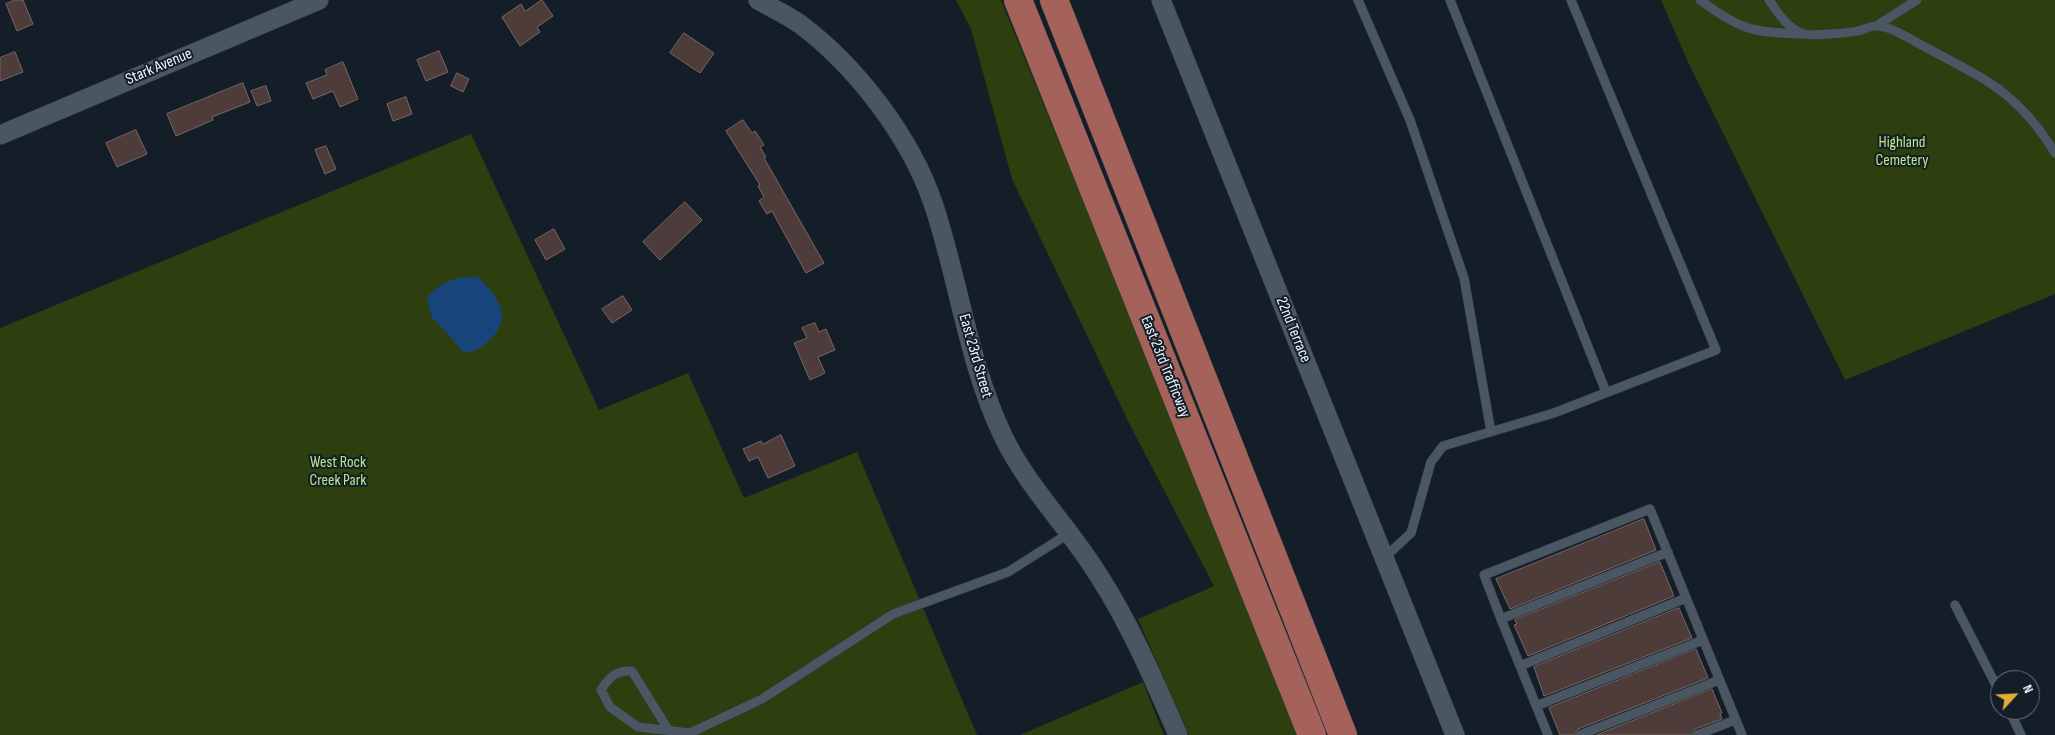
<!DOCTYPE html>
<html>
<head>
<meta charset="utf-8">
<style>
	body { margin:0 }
	#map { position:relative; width:2055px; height:735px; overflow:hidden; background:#131e28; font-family:"Sofia Sans Condensed",sans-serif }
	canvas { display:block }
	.north { position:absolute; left:1990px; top:670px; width:50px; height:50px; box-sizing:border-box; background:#131e28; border:1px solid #6b747d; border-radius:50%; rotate:65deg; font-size:14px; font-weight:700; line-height:20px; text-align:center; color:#eef5fd }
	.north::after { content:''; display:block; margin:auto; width:18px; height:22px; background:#e6ad36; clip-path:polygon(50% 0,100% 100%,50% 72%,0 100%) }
</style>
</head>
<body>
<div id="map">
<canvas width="2055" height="735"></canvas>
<div class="north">N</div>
</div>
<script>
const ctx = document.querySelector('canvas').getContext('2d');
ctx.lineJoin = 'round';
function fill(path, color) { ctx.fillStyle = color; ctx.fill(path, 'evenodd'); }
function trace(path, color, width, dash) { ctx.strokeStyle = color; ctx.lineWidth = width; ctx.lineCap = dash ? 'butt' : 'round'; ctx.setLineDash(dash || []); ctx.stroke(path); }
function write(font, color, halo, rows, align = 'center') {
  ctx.font = font + ' "Sofia Sans Condensed",sans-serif'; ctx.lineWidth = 4; ctx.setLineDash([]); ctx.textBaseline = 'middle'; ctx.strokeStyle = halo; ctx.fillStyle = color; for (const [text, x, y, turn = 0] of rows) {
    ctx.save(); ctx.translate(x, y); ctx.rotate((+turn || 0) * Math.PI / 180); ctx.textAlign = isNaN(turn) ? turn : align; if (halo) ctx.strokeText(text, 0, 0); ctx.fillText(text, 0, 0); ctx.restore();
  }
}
const green = new Path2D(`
	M956 0H1001L1208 507 1297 735H1189L1138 619 1214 586 1130 425 1012 179 971 29Z
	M1661 0H2055V294L1845 380 1688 62Z
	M471 134 599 410 688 373 744 498 857 452 977 735H0V328Z
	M1143 682 1164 735H1020Z`);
const water = new Path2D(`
	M477 276C501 299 515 321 484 345 479 349 470 354 463 351 459 349 442 325 432 318L427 298C443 280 453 278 477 276Z`);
const building = new Path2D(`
	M15 0H23L33 24 17 31 6 4Z
	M542 0 553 16 537 27 540 32 520 46 502 17 521 4 525 11Z
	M684 33 714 53 700 73 670 53Z
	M439 51 448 72 426 81 417 60Z
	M15 52 23 72 0 81V58Z
	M343 62 358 99 340 107 333 91 313 99 306 83 327 75 325 70Z
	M457 73 469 79 463 92 451 86Z
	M243 83 250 102 212 117 213 120 176 136 167 114Z
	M266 86 271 101 257 106 251 91Z
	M406 97 412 114 393 121 387 104Z
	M743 120 752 133 755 131 764 145 760 147 766 157 764 158 824 263 806 273 772 211 767 214 759 201 764 197 758 186 760 185 726 131Z
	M136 130 147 154 117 167 106 143Z
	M326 146 336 169 325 174 315 150Z
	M685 202 702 220 660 260 643 242Z
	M554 229 565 249 546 260 535 240Z
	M623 296 632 310 612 323 602 309Z
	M815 323 819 332 826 329 835 350 818 357 825 373 810 380 794 343 807 338 802 328Z
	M781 435 795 466 768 478 758 457 749 461 743 449 761 441 763 444Z
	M1644 519 1656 550 1510 609 1496 579Z
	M1660 562 1674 596 1528 656 1514 625 1517 624 1515 620Z
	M1679 608 1692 638 1544 696 1534 667Z
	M1696 649 1708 678 1578 729 1574 735H1560L1549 708Z
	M1712 689 1722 713 1720 714 1722 719 1695 729 1691 735H1597Z`);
const service = new Path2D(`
	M1358 0 1410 120 1464 278 1491 432
	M1450 0 1606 392
	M1700 0C1740 30 1754 33 1804 34
	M1769 0C1777 12 1789 30 1804 34 1811 36 1849 33 1857 31 1863 30 1870 26 1876 26 1892 26 1911 40 1925 47 1985 79 2018 92 2055 153
	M1876 26 1917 0
	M1384 558 1411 533 1431 462 1443 446 1554 413 1716 350 1571 0
	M1955 605 2000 693
	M1501 619 1484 575 1650 509 1742 735
	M1520 666 1686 598
	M1536 706 1703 640
	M2009 710 2021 735
	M669 731 632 671C617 670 609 677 601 690L610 707 638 727 690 733 762 699 893 614 1008 572 1068 534
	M1548 735 1501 619 1668 552
	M1580 735 1719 680
	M1697 735 1735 720`);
const minor = new Path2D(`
	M758 0C772 8 787 15 800 24 856 66 910 136 933 203 959 280 968 363 1003 436 1028 488 1069 527 1099 576 1131 626 1154 680 1178 735
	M1161 0 1455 735
	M0 135 319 0`);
const primary = new Path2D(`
	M1018 0 1312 735
	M1054 0 1343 735`);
const streetNames = [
	["Stark Avenue",159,67,-23],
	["22nd Terrace",1293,330,68],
	["East 23rd Street",975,356,74],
	["East 23rd Trafficway",1165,367,68]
];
const parkNames = [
	["Highland",1902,143],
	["Cemetery",1902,161],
	["West Rock",338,463],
	["Creek Park",338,481]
];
fill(green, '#2d3f0f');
fill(water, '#17447a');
fill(building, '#4d3c39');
trace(building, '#7a6763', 1);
trace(service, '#31373f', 10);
trace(minor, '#31373f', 20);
trace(primary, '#31373f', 29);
trace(service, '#4a5662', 9);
trace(minor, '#4a5662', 19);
trace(primary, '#a5625a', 28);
write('16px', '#eef5fd', '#131e28', streetNames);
write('16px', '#bfe986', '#131e28', parkNames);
</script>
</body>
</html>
